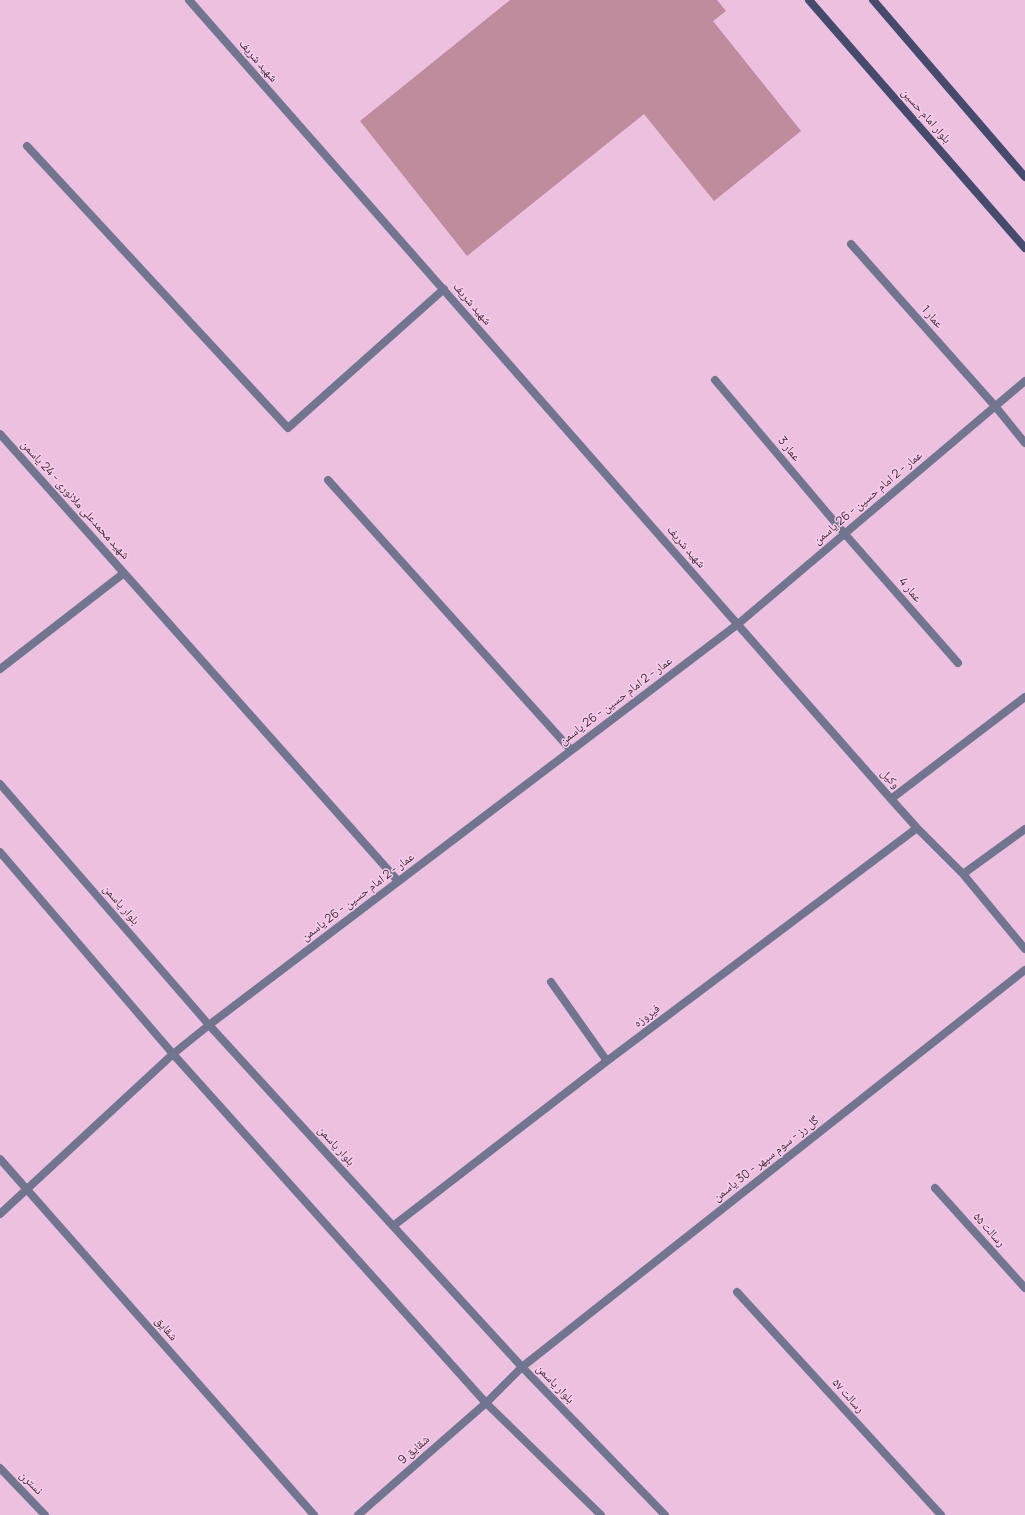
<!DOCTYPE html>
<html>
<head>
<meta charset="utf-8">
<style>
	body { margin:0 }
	canvas { display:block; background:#edc0df }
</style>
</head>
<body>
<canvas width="1025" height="1515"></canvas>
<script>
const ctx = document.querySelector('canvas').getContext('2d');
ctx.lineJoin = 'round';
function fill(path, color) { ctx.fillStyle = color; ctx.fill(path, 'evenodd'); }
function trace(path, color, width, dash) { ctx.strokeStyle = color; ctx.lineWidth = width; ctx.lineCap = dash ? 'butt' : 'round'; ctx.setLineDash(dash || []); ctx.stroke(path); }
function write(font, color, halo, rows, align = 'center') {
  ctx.font = font + ' Manrope,"Noto Naskh Arabic",sans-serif'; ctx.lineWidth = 3; ctx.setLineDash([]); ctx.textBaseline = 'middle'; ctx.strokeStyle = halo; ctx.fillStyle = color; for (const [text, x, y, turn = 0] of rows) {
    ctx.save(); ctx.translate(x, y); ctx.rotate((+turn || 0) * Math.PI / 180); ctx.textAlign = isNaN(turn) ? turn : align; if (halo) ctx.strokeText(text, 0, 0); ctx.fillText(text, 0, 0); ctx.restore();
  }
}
const building = new Path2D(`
	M510 0H717L726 11 713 21 801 131 714 201 644 114 467 256 360 121Z`);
const minor = new Path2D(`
	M189 0 891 799 917 828 963 874 1025 949
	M27 146 288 428 444 289
	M851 244 995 406 1025 443
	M715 380 844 533 958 663
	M0 434 124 573 0 669
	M328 480 571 750
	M124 573 398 881
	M891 799 1025 697
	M963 874 1025 829
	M551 982 607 1061
	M209 1025 738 624 1025 381
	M0 1159 314 1515
	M935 1188 1025 1288
	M0 1214 173 1054
	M393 1226 607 1061 917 828
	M737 1292 941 1515
	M522 1367 1025 970
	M0 1468 45 1515
	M358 1515 486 1403`);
const tertiary = new Path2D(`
	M0 784 209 1025 522 1367 665 1515
	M0 852 173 1054 486 1403 601 1515
	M173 1054 209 1025
	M486 1403 522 1367`);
const secondary = new Path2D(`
	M809 0 1025 248
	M873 0 1025 177`);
const streetNames = [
	["شهید شریف",258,61,49],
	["بلوار امام حسین",926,116,49],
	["شهید شریف",472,304,49],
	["عمار 1",932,317,48],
	["عمار 3",789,449,50],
	["عمار - 2 امام حسین - 26 یاسمن",868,498,-40],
	["شهید محمدعلی ملانوری - 24 یاسمن",75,500,48],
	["شهید شریف",686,547,49],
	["عمار 4",910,590,49],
	["عمار - 2 امام حسین - 26 یاسمن",616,701,-37],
	["وکیل",890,779,49],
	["عمار - 2 امام حسین - 26 یاسمن",358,897,-37],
	["بلوار یاسمن",121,905,49],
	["فیروزه",647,1016,-37],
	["بلوار یاسمن",336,1146,48],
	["گل رز - سوم سپهر - 30 یاسمن",766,1159,-38],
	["رسالت ۵۵",989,1230,48],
	["شقایق",166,1329,49],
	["بلوار یاسمن",555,1384,46],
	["رسالت ۵۷",848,1396,48],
	["شقایق 9",414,1450,-41],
	["نسترن",31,1483,46]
];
fill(building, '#be8c9c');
trace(minor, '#71758f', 8);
trace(tertiary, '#71758f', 8);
trace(secondary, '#464b6e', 8);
write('12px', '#3d2c38', '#facdec', streetNames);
</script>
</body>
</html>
